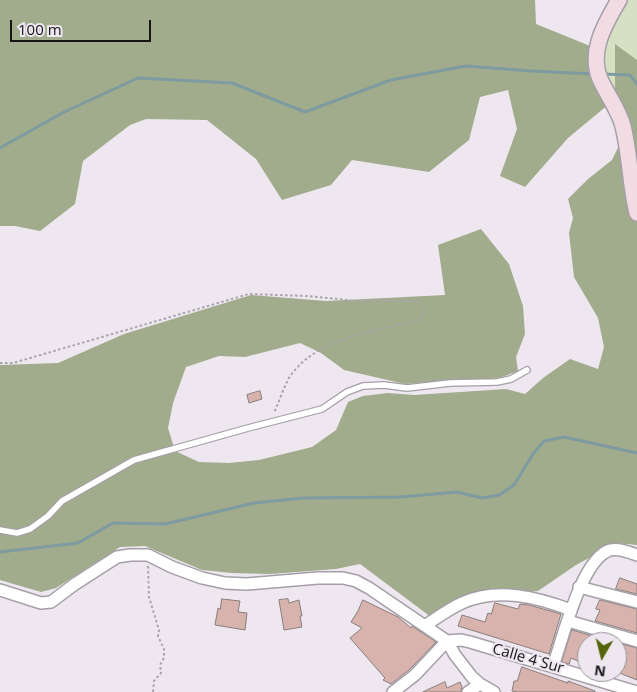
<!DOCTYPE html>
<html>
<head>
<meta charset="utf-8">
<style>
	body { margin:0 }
	#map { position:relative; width:637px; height:692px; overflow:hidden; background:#eee7f0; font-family:"Open Sans",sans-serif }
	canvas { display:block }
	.north { position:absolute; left:577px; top:632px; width:50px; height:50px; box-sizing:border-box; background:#eee7f0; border:1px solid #989399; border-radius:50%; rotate:188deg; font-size:14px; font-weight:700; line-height:20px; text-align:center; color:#161417 }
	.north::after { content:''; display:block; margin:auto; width:18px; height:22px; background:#566409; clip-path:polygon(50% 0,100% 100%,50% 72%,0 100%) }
	.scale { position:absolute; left:10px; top:20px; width:141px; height:22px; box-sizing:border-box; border:2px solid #161417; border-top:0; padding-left:6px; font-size:15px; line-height:18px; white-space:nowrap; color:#161417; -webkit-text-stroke:4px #eee7f0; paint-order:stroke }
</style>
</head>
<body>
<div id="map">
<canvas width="637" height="692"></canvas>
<div class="north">N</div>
<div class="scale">100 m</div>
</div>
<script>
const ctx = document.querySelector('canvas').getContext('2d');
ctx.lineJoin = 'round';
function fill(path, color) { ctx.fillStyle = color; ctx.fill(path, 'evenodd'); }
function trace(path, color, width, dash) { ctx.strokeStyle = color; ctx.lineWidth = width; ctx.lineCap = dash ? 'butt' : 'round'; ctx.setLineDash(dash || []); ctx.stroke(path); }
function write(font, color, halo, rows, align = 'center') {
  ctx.font = font + ' "Open Sans",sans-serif'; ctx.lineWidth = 4.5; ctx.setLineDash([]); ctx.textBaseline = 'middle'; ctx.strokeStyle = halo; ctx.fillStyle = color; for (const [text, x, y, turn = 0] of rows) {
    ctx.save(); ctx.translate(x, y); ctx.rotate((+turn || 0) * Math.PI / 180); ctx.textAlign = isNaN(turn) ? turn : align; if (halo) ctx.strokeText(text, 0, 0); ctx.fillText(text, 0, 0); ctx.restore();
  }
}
const green = new Path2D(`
	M626 0H637V60L615 45V99L607 87 600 50Z`);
const forest = new Path2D(`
	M0 0H535L536 24 600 50 599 63 615 97V44L637 60V545L617 543 576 565 538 591 470 597 431 617 360 564 336 569 270 574 232 573 202 570 145 546 120 547 56 588 41 592 0 580V365L58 363 124 334 251 295 326 301 445 295 438 245 481 229 509 264 523 306 525 334 516 357 518 371 502 377 485 380H458L405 384 344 370 321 353 300 343 245 357 219 356 186 367 173 403 168 428 175 451 199 462 229 463 259 460 312 447 336 430 348 402 363 396 388 393 414 395 506 389 525 394 543 378 570 359 598 369 604 347 598 318 574 277 569 233 573 218 568 199 588 179 612 160 629 125 615 99 568 138 525 187 500 176 517 129 508 90 480 97 469 140 429 172 352 160 331 185 282 200 256 159 207 120 146 119 130 125 83 161 75 204 40 231 15 226H0Z`);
const stream = new Path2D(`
	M603 74 630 75 637 84
	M0 148 64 112 138 78 232 83 305 112 391 80 466 66 531 71 595 74
	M0 552 78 543 113 523 165 524 254 503 303 498 400 497 457 492 482 498 499 495 514 485 533 454 544 441 564 437 637 453`);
const building = new Path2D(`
	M260 391 262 399 249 403 247 395Z
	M620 578 637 584V594L616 589Z
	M222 599 240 601 238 612 247 613 245 630 215 625 218 608 220 609Z
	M288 599 289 603 299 600 302 616H300L302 627 284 630 279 600Z
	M363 600 398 617 411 628 412 626 436 642 410 669 391 684 383 680 385 678 350 638 362 628 351 622 358 611Z
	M600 600 637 609V633L595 621 600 610 596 609Z
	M495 603 518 609 520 604 529 605 561 614 549 654 458 626 462 615 485 622 488 613 491 614Z
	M572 630 614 642H587V665L571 658 569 664 562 662Z
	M617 643 637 648V680L617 672Z
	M522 667 568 683V681L595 691V692H517L512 691 514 681H517Z
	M445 682 447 688 460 682 462 687 461 692H423Z`);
const path = new Path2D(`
	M0 363H13L249 294 307 296 356 301 404 300 417 301 423 306 424 311 419 320C377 331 315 337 289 378 283 389 279 402 274 413
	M148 566 149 597 159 630 158 636 164 649V658L160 665 161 673 154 681 153 692`);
const service = new Path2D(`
	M0 530 17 533 30 529 48 516 62 501 134 460 248 428 322 409 347 392 363 386 384 385 407 388 450 383 497 382 511 379 527 370`);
const minor = new Path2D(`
	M579 587 637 602
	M0 590 41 603 51 602 75 584 117 557 130 555H148L172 567 202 578 225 583 247 584 318 578H343L356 581 369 588 447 641 455 655 472 677 480 684 494 692
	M568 621 637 641
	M426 625C438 617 449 609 462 603 497 587 537 597 571 610
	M447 641 461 640 470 642 637 692
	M553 666C563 639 581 559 610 550 619 548 629 552 637 555
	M393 692 415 675 447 641
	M468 692 480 684`);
const secondary = new Path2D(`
	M619 0C604 25 586 56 603 85 610 99 619 111 623 126 630 155 630 184 637 213`);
const streetNames = [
	["Calle 4 Sur",528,659,16]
];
fill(green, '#d6e1c4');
fill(forest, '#a1ac8d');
trace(stream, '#7e9ba0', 3);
fill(building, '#d8b3ad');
trace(building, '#887e7c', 1);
trace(service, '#a59fa7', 8);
trace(minor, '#a59fa7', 14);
trace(secondary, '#a59fa7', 18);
trace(path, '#a9a3ab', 2, [2.5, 2.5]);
trace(service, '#fff', 5.5);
trace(minor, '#fff', 11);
trace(secondary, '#f1dce3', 15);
write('15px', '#161417', '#eee7f0', streetNames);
</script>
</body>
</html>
